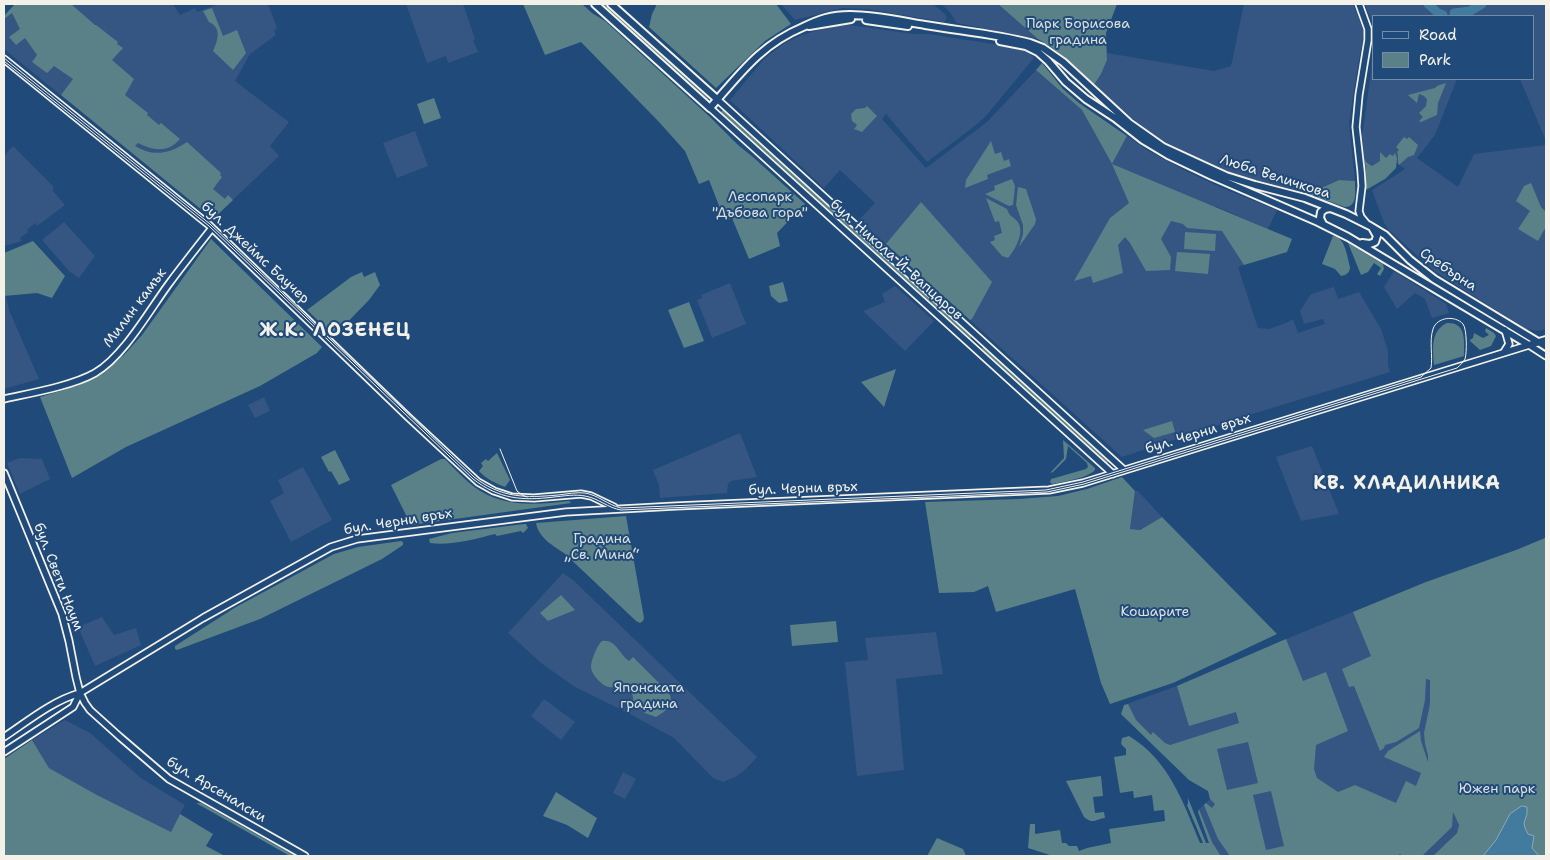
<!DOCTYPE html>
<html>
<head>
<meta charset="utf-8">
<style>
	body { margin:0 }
	#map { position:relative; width:1550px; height:860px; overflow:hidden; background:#1f4a7a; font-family:"Shantell Sans",sans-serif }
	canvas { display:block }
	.frame { position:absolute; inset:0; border:5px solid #f4f1e8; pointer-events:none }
	.legend { position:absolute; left:1372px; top:15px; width:162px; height:65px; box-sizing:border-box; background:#1f4a7a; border:1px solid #748da6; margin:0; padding:6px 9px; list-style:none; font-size:15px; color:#f4f1e8 }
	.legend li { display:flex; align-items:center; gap:10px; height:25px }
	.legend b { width:25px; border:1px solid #748da6 }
</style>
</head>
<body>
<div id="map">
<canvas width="1550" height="860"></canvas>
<div class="frame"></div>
<ul class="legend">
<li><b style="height:6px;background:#1f4a7a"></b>Road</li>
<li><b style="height:14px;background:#598187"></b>Park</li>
</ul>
</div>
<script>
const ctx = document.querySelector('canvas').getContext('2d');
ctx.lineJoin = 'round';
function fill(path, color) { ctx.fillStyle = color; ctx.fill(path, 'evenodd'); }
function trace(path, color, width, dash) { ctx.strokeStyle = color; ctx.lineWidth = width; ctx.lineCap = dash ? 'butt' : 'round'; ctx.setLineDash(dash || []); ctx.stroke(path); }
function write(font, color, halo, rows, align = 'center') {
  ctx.font = font + ' "Shantell Sans",sans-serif'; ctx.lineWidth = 4; ctx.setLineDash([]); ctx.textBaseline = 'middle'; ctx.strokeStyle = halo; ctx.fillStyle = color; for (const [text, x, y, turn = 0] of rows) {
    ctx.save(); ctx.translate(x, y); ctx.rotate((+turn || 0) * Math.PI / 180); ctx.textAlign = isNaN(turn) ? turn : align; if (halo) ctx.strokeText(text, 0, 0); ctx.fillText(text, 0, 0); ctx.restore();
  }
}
const built = new Path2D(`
	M15 4H173L180 15 195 8 197 12 219 4H268L277 28 274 31 276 35 250 54 235 81 289 122 270 146 279 156 213 219 4 49V16Z
	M406 4H463L475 39 473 40 478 52 448 63 446 56 427 63Z
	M781 4H933L945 14 947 18 944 22 867 9 842 8 795 20Z
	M941 4H998L1038 39 957 23 949 11Z
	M1244 4H1353L1364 32 1357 71 1349 123 1355 181 1339 180 1319 189 1300 191 1223 172 1160 142 1094 85 1101 74 1107 60V53L1214 71 1231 66Z
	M1365 4H1546V141L1520 79H1534V16H1374V79H1457L1435 135 1417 158 1458 187 1474 154 1546 145V329L1538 331 1526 329 1434 271 1389 230 1384 223 1372 190 1405 169 1392 160 1381 161 1372 166 1366 162 1364 157 1362 137 1371 72 1374 27Z
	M850 25 914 34H929L1025 49 1034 58 985 117 972 128 927 162 886 114 882 119 926 168 987 122 1036 70 1082 110 1112 164 1127 136 1147 150 1186 171 1222 188 1277 210 1268 229 1215 206 1228 225 1244 265 1238 267 1258 328 1269 329 1286 323 1293 319 1298 333 1325 324 1323 319 1304 324 1300 311 1311 294 1334 287 1338 299 1359 292 1381 329 1388 351V365L1390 372 1249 415 1122 457 859 220 875 203 840 170 824 188 730 100 765 58 785 43 802 35 829 27Z
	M415 131 428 166 397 178 383 143Z
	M13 146 53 186V191L65 205 37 226 35 223 27 230 28 232 20 238 22 241 4 246V156Z
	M64 222 95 256 79 278 69 271 42 240Z
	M1394 271 1446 304 1449 313 1432 318 1425 299 1415 293 1397 309 1384 287Z
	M730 283 746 324 712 338 697 300 702 298 701 295Z
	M895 286 934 321 905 351 863 311 885 302 882 294Z
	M6 295 9 310 39 379 4 389V296Z
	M264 397 270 411 255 418 248 405Z
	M740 433 757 477 731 481 728 484 727 493 660 498 659 485 653 470Z
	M1312 446 1339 514 1301 521 1276 457Z
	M20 458 42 459 50 479 20 494 7 463Z
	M303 467 332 520 291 542 270 501 284 493 278 480Z
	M1135 491H1138L1162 517 1139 530 1130 529Z
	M563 573 573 580 757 757 745 770 735 777 723 782 713 778 674 738 626 712 575 687 541 663 508 633Z
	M1426 582 1453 811 1459 825 1457 833 1433 856H1221L1212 842 1199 809 1210 799 1208 791 1189 780 1121 714 1124 705 1177 686 1286 639Z
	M102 617 114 635 136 628 141 645 95 666 78 627Z
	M936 632 943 674 896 679 904 770 857 776 845 662 868 660 865 638Z
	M544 699 575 722 561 740 531 716Z
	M65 720 90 733 141 778 185 805 171 832 97 795 49 768 32 740Z
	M623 772 636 779 625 799 613 793Z`);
const green = new Path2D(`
	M15 4H71L95 25H96L118 42 117 44 123 48 112 60 134 79 125 95 148 113 147 115 159 125 161 123 180 139C168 153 153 151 138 143L135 146C154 157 169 154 187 142L221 173 220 175 222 177 213 189 225 199 228 195 233 200 213 219 61 95 73 79 54 66 47 73 32 62 37 55 25 38 16 45 9 37 20 29 12 13 4 19V16Z
	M523 4H582L592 13 605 21 710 117 738 145 753 157 805 204 777 233 780 246 749 259 732 218 725 221 709 180 699 184 685 151 659 122 581 42 545 55Z
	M601 4H605L709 99H708Z
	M657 4H776L791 24 765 41 716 88 649 27 652 14Z
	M998 4H1117L1106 33 1107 60 1101 74 1094 85 1078 69 1050 46 1038 39Z
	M212 8 223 36 237 30 246 53 233 70 213 51C218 40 222 28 209 22L203 11Z
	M1042 63 1063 89 1079 103 1127 136 1112 164 1292 239 1287 252 1244 265 1222 231 1187 228 1183 224 1171 221 1161 239 1171 257 1170 270 1146 271 1130 243 1125 237 1118 245 1123 273 1093 283 1091 276 1074 281 1110 218 1129 203 1112 164 1082 110 1036 70Z
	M1446 83 1438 103 1437 115 1421 122 1419 121 1423 117 1419 113 1426 106 1427 99 1424 96 1419 94 1417 103 1408 95 1435 88 1437 86Z
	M434 98 441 118 424 124 417 104Z
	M867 106 877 116 862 132 854 129 857 125 852 121 851 114 856 109 865 108Z
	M723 110 971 336V338H970L724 115 721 112Z
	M1404 137 1407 139 1409 137 1418 145 1414 155 1408 157 1399 165C1397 160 1399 157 1397 152L1399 150 1396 147Z
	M991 141 995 154 1001 152 1004 161 1009 159 1011 166 987 175 988 179 965 188 966 180Z
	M1380 152 1386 158 1390 154 1393 156 1395 153 1397 158 1396 168 1385 179 1366 190V170L1364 157 1366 162 1372 166 1380 161Z
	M1012 179 1015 186 1013 205 1009 206 985 194 995 190 994 186Z
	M1339 180 1355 181C1355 191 1358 207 1345 207L1300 191 1319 189Z
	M1531 183 1541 207 1546 212V229L1544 230 1538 241 1518 229 1530 211 1516 201 1524 186Z
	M1018 187 1026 189 1036 219 1035 224 1019 247 1023 234V225L1016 205Z
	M986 198 1007 209C1011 219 1012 215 1017 221 1026 231 1015 250 1008 258L1002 256 990 242 995 240 994 236 1002 233 999 221 995 222Z
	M921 202 992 282 972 319 970 320 886 244Z
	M1185 232 1216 234 1215 251 1184 249Z
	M1333 236C1345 237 1347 255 1350 267 1350 272 1347 275 1341 276L1335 269 1322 264Z
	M211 239 322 347 317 353 260 386 126 447 72 478 40 397 77 386 104 373 124 355 142 335Z
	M33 241 65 276 52 298 37 293 4 296V253Z
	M1348 243 1383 264 1384 269 1380 276 1377 274 1381 268 1374 263 1368 272 1361 275Z
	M1177 252 1210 254 1208 274 1175 271Z
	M362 272 364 277 375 272 380 285 369 300 334 336 307 310 351 277Z
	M783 282 788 301 779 303 771 296 769 286Z
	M689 302 704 341 684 348 668 310Z
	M1447 323C1467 322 1464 342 1464 356L1434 365C1433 349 1430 331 1447 323Z
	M1486 328 1494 333 1496 336 1491 346 1480 350 1470 341V340L1473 338 1474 333 1483 338 1489 335 1485 331Z
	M983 347 1106 459 1109 463 1106 462 982 349Z
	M896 369 884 407 861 382Z
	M1172 421 1175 432 1154 438 1143 430Z
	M1063 440 1095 468V470C1088 478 1063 482 1052 484L1050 482 1051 479 1086 469 1088 467 1087 463 1068 446 1066 459 1053 472 1050 473 1064 458Z
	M335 450 350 480 339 485 331 471 329 472 321 457Z
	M497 453 510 480 505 487C495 483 486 479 479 471L483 466 481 463 486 459 488 461Z
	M441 459H445C454 468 463 478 473 486 502 508 535 505 569 501L571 503 411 525 391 485Z
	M1122 477 1135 491 1130 529 1140 530 1162 517 1277 634 1173 683 1110 704 1101 683 1075 589 996 612 988 586 974 592 939 593 925 502 1019 499 1058 496 1087 489Z
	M626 516 644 618 643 621 640 623 636 621 564 553C553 546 538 537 536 523Z
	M524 524H526L528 528 523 533 521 531 497 536 495 534C476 539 449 546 430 543L429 539 452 533Z
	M1545 538 1546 856H1433L1457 833 1459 825 1453 812 1452 827 1422 856H1403L1400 854 1397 856H1230L1218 839 1204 805 1206 803 1212 808 1215 804 1210 799 1208 791 1189 780 1121 714 1124 705 1128 704 1136 720 1151 735 1153 732 1165 743 1170 745 1239 723 1236 712 1189 726 1177 686 1286 639 1303 681 1326 672 1348 731 1316 745 1314 769 1317 778 1338 792 1355 785 1396 803 1406 781 1416 786 1421 773 1384 757 1388 751 1420 731 1421 741 1428 762V755L1425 744 1424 733 1430 704V680L1426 679 1425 700 1419 728 1396 742 1385 745 1384 748 1380 751 1354 686 1349 687 1342 669 1371 656 1353 612 1426 582 1516 550ZM1248 742 1258 783 1227 790 1217 749ZM1271 791 1284 846 1266 850 1253 795Z
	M401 541 403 542V545L382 559 260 619 177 650 175 649V646L236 607 334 554 358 547Z
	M561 595 575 610 548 621 540 613Z
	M836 621 838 642 792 646 790 625Z
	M602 641C616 639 619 654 629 661L633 657 669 693C675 704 665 712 656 717L645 713 634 705 631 685 629 684C623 685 615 688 609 687 602 686 591 674 591 667 591 661 597 645 602 641Z
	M1129 736C1169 760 1183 802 1200 843H1203L1187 805 1188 804V798L1206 843H1209L1198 812 1199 809 1212 842 1221 856H1053L1028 848 1030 824H1035V834L1060 830 1062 843H1066L1069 846H1077L1079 851 1087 848 1111 843 1109 829 1165 821 1164 810 1154 811 1152 795 1134 798 1133 791 1120 793 1114 757 1126 755V749L1121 744 1122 738Z
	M32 740 49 768 97 795 171 832 180 814 213 834 206 846 225 856H4V759Z
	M1101 776 1103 796 1093 797 1095 813 1104 812 1105 818C1095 819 1094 825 1084 817L1066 781Z
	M556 792 597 818 588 838 567 825 543 816Z
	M196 803H201L295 856H290Z
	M937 838 963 849 966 856H927Z`);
const water = new Path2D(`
	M1522 806 1527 807V814L1524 823 1525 828 1528 834 1534 836 1532 848 1539 856H1483L1496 840 1510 814Z`);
const river = new Path2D(`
	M1428 4 1438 13 1443 15
	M1454 13 1470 11 1482 4`);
const secondary = new Path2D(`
	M1359 4 1368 29V40L1359 95 1356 127 1361 171 1362 186 1359 211 1361 217 1366 223
	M4 59 209 225 408 417 478 482 494 491 512 497 534 498 581 494 591 496 614 507
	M718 100 1124 470
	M710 108 1113 474
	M1538 342 1546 347
	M1504 352 1509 344 1505 330
	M4 399C31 393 72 386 95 373 123 357 149 311 168 285 182 266 197 247 212 228
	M4 473 62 614 69 641 76 677 80 693 85 703 90 710 120 737 169 779 305 856
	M4 737C28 721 52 701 80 693L203 618 331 547 357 539 566 512 676 506 1049 490 1083 483 1529 345 1546 356
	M4 752 73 707 80 693`);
const primary = new Path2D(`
	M595 4 710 108C740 74 760 45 803 27 820 19 831 15 850 15 875 15 901 21 925 25 960 31 996 34 1030 43L1043 48 1063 62 1129 123 1163 147 1226 176 1255 185 1305 198 1346 214 1370 226 1385 235 1410 260 1434 279 1538 342
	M611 4 718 100
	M866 20 908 26
	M809 26 851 19
	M1000 41 1026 46 1038 52 1048 61 1066 82 1086 99 1115 118 1143 140 1168 155 1212 176 1318 222 1348 237 1529 345 1546 340
	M1323 224 1320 218 1321 212 1325 209 1330 208
	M1362 243 1370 244 1375 242 1377 236 1373 229`);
const tram = new Path2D(`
	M4 58 210 224 474 477C501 498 525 498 558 495 567 494 576 492 585 493 598 495 608 505 621 508L1046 490 1083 482 1421 377 1431 368C1433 356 1429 341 1433 329 1437 317 1455 315 1463 324 1467 329 1467 353 1465 359 1463 363 1460 365 1457 368L1084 484 1047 492 621 510C608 508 598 498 585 496 575 494 564 496 554 497 522 501 499 499 473 479L209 226 4 61
	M500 449 517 491 522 495 527 497`);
const parkNames = [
	["Парк Борисова",1078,24],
	["градина",1078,40],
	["Лесопарк",760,197],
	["\"Дъбова гора\"",760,213],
	["Градина",602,539],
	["„Св. Мина“",602,555],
	["Кошарите",1155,612],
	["Японската",649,688],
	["градина",649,704],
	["Южен парк",1497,789]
];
const streetNames = [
	["Люба Величкова",1275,177,18],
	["бул. Джеймс Баучер",255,253,43],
	["бул. Никола Й. Вапцаров",896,260,42],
	["Сребърна",1448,270,34],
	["Милин камък",135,308,-53],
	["бул. Черни връх",1198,434,-17],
	["бул. Черни връх",803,489,-2],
	["бул. Черни връх",398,522,-9],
	["бул. Свети Наум",58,577,69],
	["бул. Арсеналски",216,790,31]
];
const districtNames = [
	["Ж.К. ЛОЗЕНЕЦ",335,331],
	["КВ. ХЛАДИЛНИКА",1407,484]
];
fill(built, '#355683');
fill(green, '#598187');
fill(water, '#427b9d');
trace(water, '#89aabb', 1);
trace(river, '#427b9d', 9);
trace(secondary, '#f4f1e8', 9);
trace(primary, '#f4f1e8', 10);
trace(secondary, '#1f4a7a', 5.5);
trace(primary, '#1f4a7a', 6);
trace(tram, '#f4f1e8', 1);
write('14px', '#dde0d9', '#1f4a7a', parkNames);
write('14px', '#f4f1e8', '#1f4a7a', streetNames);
ctx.letterSpacing = '1px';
write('bold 19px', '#f4f1e8', '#1f4a7a', districtNames);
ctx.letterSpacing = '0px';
</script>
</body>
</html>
